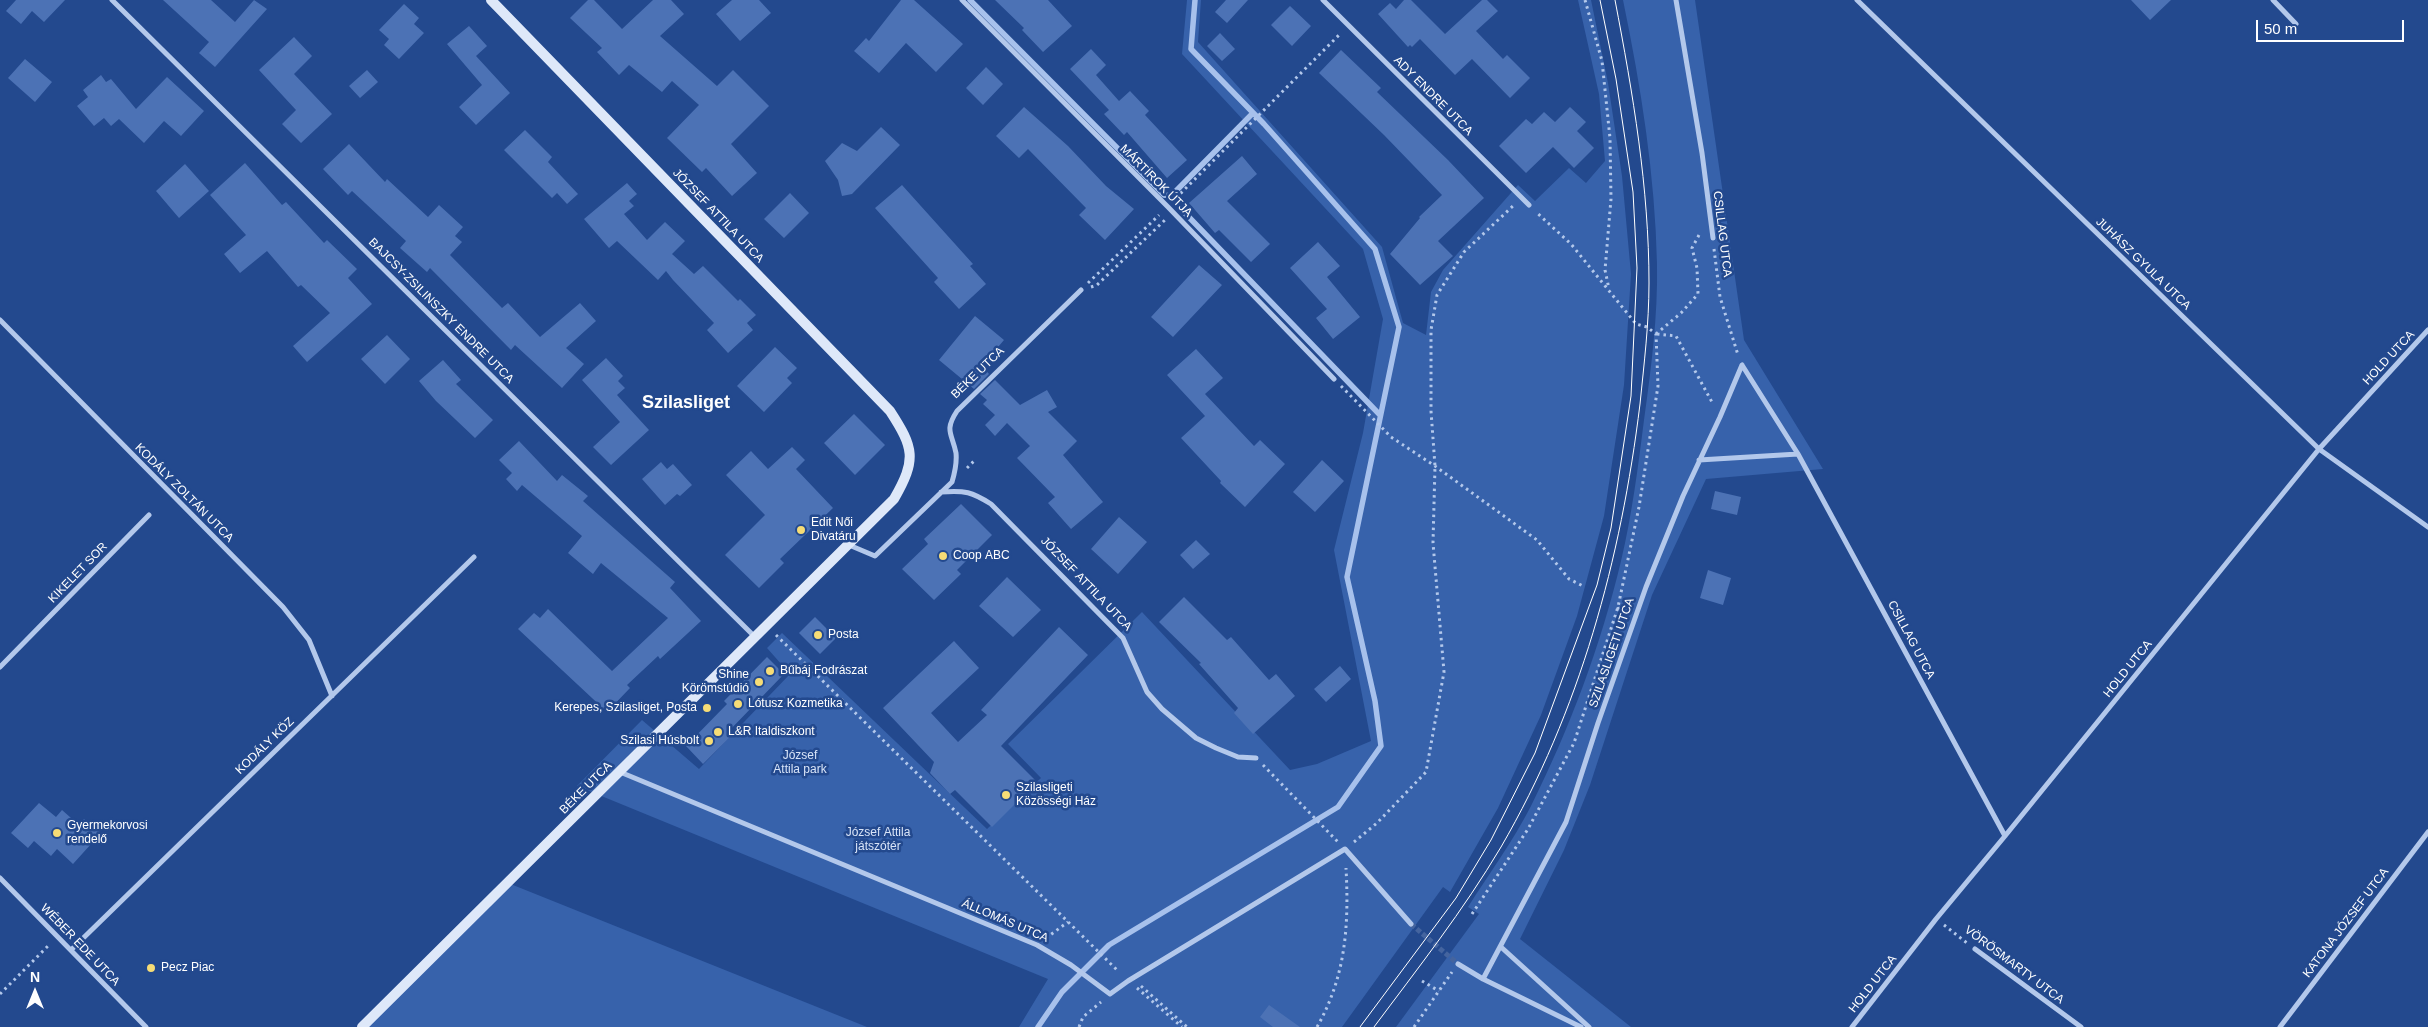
<!DOCTYPE html>
<html>
<head>
<meta charset="utf-8">
<style>
	body { margin:0 }
	#map { position:relative; width:2428px; height:1027px; overflow:hidden; background:#23498e; font-family:Arial,sans-serif }
	canvas { display:block }
	.north { position:absolute; left:10px; top:967px; width:50px; height:50px; -webkit-text-stroke:4px #23498e; paint-order:stroke; rotate:0deg; font-size:14px; font-weight:700; line-height:20px; text-align:center; color:#fff }
	.north::after { content:''; display:block; margin:auto; width:18px; height:22px; background:#fff; clip-path:polygon(50% 0,100% 100%,50% 72%,0 100%) }
	.scale { position:absolute; left:2256px; top:20px; width:148px; height:22px; box-sizing:border-box; border:2px solid #fff; border-top:0; padding-left:6px; font-size:15px; line-height:18px; white-space:nowrap; color:#fff; -webkit-text-stroke:4px #23498e; paint-order:stroke }
</style>
</head>
<body>
<div id="map">
<canvas width="2428" height="1027"></canvas>
<div class="north">N</div>
<div class="scale">50 m</div>
</div>
<script>
const ctx = document.querySelector('canvas').getContext('2d');
ctx.lineJoin = 'round';
function fill(path, color) { ctx.fillStyle = color; ctx.fill(path, 'evenodd'); }
function trace(path, color, width, dash) { ctx.strokeStyle = color; ctx.lineWidth = width; ctx.lineCap = dash ? 'butt' : 'round'; ctx.setLineDash(dash || []); ctx.stroke(path); }
function write(font, color, halo, rows, align = 'center') {
  ctx.font = font + ' Arial,sans-serif'; ctx.lineWidth = 5; ctx.setLineDash([]); ctx.textBaseline = 'middle'; ctx.strokeStyle = halo; ctx.fillStyle = color; for (const [text, x, y, turn = 0] of rows) {
    ctx.save(); ctx.translate(x, y); ctx.rotate((+turn || 0) * Math.PI / 180); ctx.textAlign = isNaN(turn) ? turn : align; if (halo) ctx.strokeText(text, 0, 0); ctx.fillText(text, 0, 0); ctx.restore();
  }
}
const green = new Path2D(`
	M1187 0H1201L1198 42 1382 247 1403 323 1426 335 1431 292 1443 270 1518 185 1535 201 1569 168 1586 183 1605 161 1599 94 1578 0H1591L1608 83 1622 176 1631 274 1624 385 1604 516 1577 616 1541 715 1498 808 1450 892 1443 887 1342 1027H1019L1048 979 577 786 642 720 699 769 790 674 767 648 782 633 987 829 1041 778 1008 744 1142 612 1290 770 1317 764 1371 741 1334 550 1363 433 1383 319 1363 249 1182 54Z
	M1623 0H1695L1744 340 1823 469 1706 479 1652 595 1590 785 1564 850 1520 939 1631 1027H1396L1479 914 1468 907C1489 874 1513 841 1531 806 1570 728 1601 645 1621 561 1632 515 1638 467 1644 420 1651 369 1658 316 1657 264 1655 175 1641 87 1623 0Z
	M508 883 867 1027H362Z`);
const stream = new Path2D(`
	M970 0 1164 195 1171 196 1253 113
	M1183 211 1380 415
	M1038 1027 1062 992 1109 945 1338 807 1381 746 1375 701 1347 577 1399 327 1375 249 1264 124 1191 49 1195 0`);
const building = new Path2D(`
	M16 0H65L44 22 32 11 21 24 6 11Z
	M163 0H211L235 22 254 0 267 9 215 67 199 53 209 42Z
	M588 0H594L622 29 653 0H671L684 14 660 36 717 86 733 70 769 106 731 144 757 173 732 196 706 168 702 172 667 138 699 105 672 81 662 92 629 65 619 75 597 52 602 48 570 18Z
	M732 0H759L771 13 740 41 716 14Z
	M901 0H914L963 44 936 72 906 43 879 73 854 51 866 38 869 41Z
	M995 0H1048L1072 26 1043 52 1022 30 1024 28Z
	M1226 0H1248L1227 23 1215 12Z
	M1404 0H1411L1445 34 1482 0H1487L1498 11 1476 31 1503 59 1507 55 1530 78 1510 98 1472 59 1455 75 1420 39 1412 47 1410 45 1408 47 1378 14 1390 3 1396 9Z
	M2131 0H2171L2150 20Z
	M404 4 419 18 414 24 424 33 399 59 384 45 389 39 379 30Z
	M1290 6 1311 26 1292 46 1271 25Z
	M469 26 487 46 476 56 510 93 476 125 459 107 482 85 447 44Z
	M1220 33 1235 49 1222 61 1207 46Z
	M294 37 312 56 294 74 332 114 301 143 282 124 296 110 259 70Z
	M1091 49 1106 65 1096 75 1119 101 1130 91 1149 111 1145 115 1187 160 1167 178 1127 132 1124 135 1104 114 1109 110 1070 69Z
	M1341 50 1381 88 1377 92 1448 160 1484 198 1438 241 1453 256 1420 285 1390 254 1420 218 1419 217 1442 195 1384 135 1319 73Z
	M25 59 52 82 35 102 8 78Z
	M986 67 1003 84 983 105 966 88Z
	M367 70 378 82 360 98 349 86Z
	M101 75 106 82 111 79 136 109 167 77 204 111 181 136 164 121 144 143 119 119 111 126 104 118 94 126 77 106 88 97 83 90Z
	M1024 107 1068 146 1106 186 1134 209 1105 240 1079 215 1086 208 1028 149 1019 158 996 136Z
	M1570 107 1586 122 1577 131 1594 148 1574 168 1553 147 1526 173 1499 146 1526 119 1532 124 1544 112 1555 122Z
	M881 127 900 145 852 194 842 196 838 180 825 161 842 143 857 151Z
	M525 130 552 157 548 162 578 194 567 204 557 193 552 198 504 150Z
	M349 144 385 182 387 179 428 217 439 205 463 227 455 236 462 242 450 255 502 308 508 303 540 337 580 303 596 321 566 348 584 364 562 388 515 345 511 350 430 268 427 272 400 248 406 241 352 191 348 195 323 169Z
	M1242 156 1257 174 1227 201 1270 244 1251 262 1219 230 1215 233 1189 203Z
	M245 163 282 205 286 202 324 243 327 240 357 269 348 278 372 304 307 362 293 346 330 313 301 285 298 287 267 251 240 273 224 254 246 235 210 195Z
	M185 164 209 191 179 218 156 191Z
	M627 183 637 194 629 201 634 206 624 214 647 240 665 222 685 241 672 254 694 274 703 266 738 301 740 299 756 315 747 323 753 330 728 353 707 330 714 323 673 280 666 271 658 280 617 241 609 248 584 219Z
	M902 185 973 264 970 266 986 284 959 309 934 282 938 278 875 208Z
	M790 193 809 213 784 238 764 219Z
	M1318 242 1340 266 1327 277 1360 317 1333 339 1316 318 1327 309 1290 268Z
	M1199 265 1222 285 1173 337 1151 317Z
	M975 316 1004 340 982 366 989 374 974 389 939 360Z
	M387 335 410 359 385 384 361 359Z
	M775 347 797 368 787 378 792 383 764 412 737 386Z
	M1196 349 1223 378 1205 394 1254 446 1260 440 1285 464 1245 507 1220 483 1221 481 1181 438 1205 416 1167 375Z
	M606 358 623 376 618 381 625 388 617 395 649 430 611 465 593 447 620 422 582 380Z
	M443 360 461 380 456 384 493 420 475 438 436 401 419 381Z
	M995 380 1020 405 1047 390 1057 407 1048 412 1077 441 1063 455 1103 502 1071 529 1048 503 1055 497 1017 458 1030 446 1007 423 995 436 985 425 995 415 983 404 987 400 980 394Z
	M854 414 885 445 855 475 824 443Z
	M519 441 557 481 562 475 588 496 583 501 675 582 670 588 701 621 660 659 658 656 627 685 630 688 607 712 518 629 534 613 540 618 548 609 612 671 668 618 601 563 593 574 568 553 582 536 522 485 517 491 506 479 512 473 499 460Z
	M792 447 805 460 796 469 833 508 780 559 784 563 759 588 725 555 765 515 726 475 751 451 768 469Z
	M1322 460 1344 481 1315 512 1293 492Z
	M661 462 667 469 673 464 692 485 680 496 677 494 665 505 642 479Z
	M1715 491 1741 497 1737 515 1711 509Z
	M961 504 992 535 957 570 961 574 934 600 902 569 928 544 924 539Z
	M1119 517 1147 542 1118 574 1091 549Z
	M1196 540 1210 554 1193 569 1180 555Z
	M1708 570 1731 578 1723 605 1700 598Z
	M1007 577 1041 610 1013 637 979 606Z
	M1184 597 1227 640 1231 637 1269 680 1276 674 1295 696 1253 734 1234 713 1238 708 1199 664 1201 663 1159 622Z
	M815 617 836 638 820 654 799 633Z
	M1059 627 1088 655 1001 746 1037 782 992 827 955 790 950 794 930 773 934 762 883 708 954 641 979 668 931 713 958 742 987 715 981 710Z
	M767 657 784 674 728 732 732 735 703 764 686 746 727 704 724 701Z
	M1340 666 1351 679 1326 702 1314 689Z
	M39 803 56 817 62 810 79 825 84 819 101 833 73 864 57 849 51 856 34 841 28 848 11 833Z
	M1269 1005 1300 1027H1273L1260 1017Z`);
const streetTunnel = new Path2D(`
	M1411 924 1458 964`);
const path = new Path2D(`
	M1585 0 1602 61 1610 138 1611 199 1605 270 1609 289
	M1176 198 1341 33
	M1714 249 1720 297 1738 355
	M1088 283 1159 215
	M1091 287 1097 285 1166 219
	M1656 334 1681 313 1698 294 1697 268 1692 248 1699 235
	M1657 334 1676 336 1713 404
	M1341 386 1391 437 1435 466 1537 540 1569 579 1585 587
	M967 468 975 460
	M1618 607 1621 621
	M776 635 1119 972
	M1263 765 1338 842
	M1354 842 1377 823 1426 772 1444 672 1433 543 1435 466 1431 411V330L1437 295 1464 252 1514 205
	M1472 914 1528 829 1574 743 1618 607 1639 507 1658 386 1656 334 1647 327 1636 324 1571 244 1536 212
	M1944 925 1967 943
	M1046 938 1068 922
	M1422 981 1439 991
	M1141 986 1187 1027
	M1137 988 1182 1027
	M0 994 50 944
	M1079 1027 1083 1017 1101 1002
	M1317 1027C1346 976 1349 925 1346 868
	M1414 1027 1452 972`);
const street = new Path2D(`
	M112 0 755 637
	M962 0 1168 207 1334 379
	M1323 0 1529 205
	M1676 0 1702 153 1713 238
	M1857 0 2319 449 2428 527
	M2273 0 2296 24
	M0 320 283 607 309 640 332 696
	M1742 365 1798 454 2005 836
	M1699 460 1798 454
	M941 492C965 490 972 492 991 504L1123 638 1147 692 1162 709 1196 738 1216 748 1238 757 1256 758
	M849 545 875 556 952 482C955 472 957 463 956 453 952 433 944 431 957 411L1081 290
	M0 667 149 515
	M620 772 1037 945 1071 965 1110 994 1128 981 1345 849 1411 924
	M0 878 146 1027
	M1501 947 1589 1027
	M1975 949 2081 1027
	M71 950 474 557
	M1458 964 1483 979 1566 822 1598 723 1646 587 1683 496 1720 417 1742 365
	M1483 979 1581 1027
	M1852 1027 1936 919 2005 836 2319 449 2428 330
	M2280 1027 2428 832`);
const secondary = new Path2D(`
	M362 1027 894 499C917 459 914 448 890 411L491 0`);
const tram = new Path2D(`
	M1360 1027 1456 898 1491 840 1535 753 1597 585 1611 528 1631 396 1637 268 1633 192 1616 79 1600 0
	M1374 1027C1418 968 1463 911 1501 847 1580 711 1621 559 1640 404 1644 364 1649 324 1649 283 1649 188 1633 94 1615 0`);
const markers = [
	[801,530,5,"#f6dc76"],
	[943,556,5,"#f6dc76"],
	[818,635,5,"#f6dc76"],
	[770,671,5,"#f6dc76"],
	[759,682,5,"#f6dc76"],
	[738,704,5,"#f6dc76"],
	[707,708,5,"#f6dc76"],
	[718,732,5,"#f6dc76"],
	[709,741,5,"#f6dc76"],
	[1006,795,5,"#f6dc76"],
	[57,833,5,"#f6dc76"],
	[151,968,5,"#f6dc76"]
];
const streetNames = [
	["ADY ENDRE UTCA",1433,96,45],
	["MÁRTÍROK ÚTJA",1156,181,45],
	["JÓZSEF ATTILA UTCA",718,216,46],
	["CSILLAG UTCA",1722,234,83],
	["JUHÁSZ GYULA UTCA",2143,264,44],
	["BAJCSY-ZSILINSZKY ENDRE UTCA",441,311,45],
	["HOLD UTCA",2389,358,-47],
	["BÉKE UTCA",978,373,-44],
	["KODÁLY ZOLTÁN UTCA",184,493,45],
	["KIKELET SOR",78,573,-46],
	["JÓZSEF ATTILA UTCA",1086,584,46],
	["CSILLAG UTCA",1911,640,62],
	["SZILASLIGETI UTCA",1612,653,-71],
	["HOLD UTCA",2128,669,-51],
	["KODÁLY KÖZ",265,746,-44],
	["BÉKE UTCA",586,788,-45],
	["ÁLLOMÁS UTCA",1005,921,23],
	["KATONA JÓZSEF UTCA",2346,923,-53],
	["WÉBER EDE UTCA",80,945,46],
	["VÖRÖSMARTY UTCA",2014,965,37],
	["HOLD UTCA",1873,984,-52]
];
const poiNames = [
	["Edit Női",811,523],
	["Divatáru",811,537],
	["Coop ABC",953,556],
	["Posta",828,635],
	["Bűbáj Fodrászat",780,671],
	["Shine",749,675,"right"],
	["Körömstúdió",749,689,"right"],
	["Lótusz Kozmetika",748,704],
	["Kerepes, Szilasliget, Posta",697,708,"right"],
	["L&R Italdiszkont",728,732],
	["Szilasi Húsbolt",699,741,"right"],
	["Szilasligeti",1016,788],
	["Közösségi Ház",1016,802],
	["Gyermekorvosi",67,826],
	["rendelő",67,840],
	["Pecz Piac",161,968]
];
const parkNames = [
	["József",800,756],
	["Attila park",800,770],
	["József Attila",878,833],
	["játszótér",878,847]
];
const districtNames = [
	["Szilasliget",686,403]
];
fill(green, '#3762ab');
trace(stream, '#a7c1ec', 5.5);
fill(building, '#4c72b5');
trace(streetTunnel, '#44649f', 5, [5, 2.5]);
trace(path, '#b3c8eb', 3, [2.5, 4]);
trace(street, '#b3c8eb', 5);
trace(secondary, '#dee8f9', 10);
trace(tram, '#fff', 1);
for (const [x, y, r, color] of markers) { const dot = new Path2D(); dot.arc(x, y, r, 0, 2 * Math.PI); ctx.fillStyle = color; ctx.fill(dot); trace(dot, '#23498e', 2); }
write('12px', '#fff', '#23498e', streetNames);
write('12px', '#fff', '#23498e', poiNames, 'left');
write('12px', '#d8e4f8', '#23498e', parkNames);
write('bold 18px', '#fff', '#23498e', districtNames);
</script>
</body>
</html>
